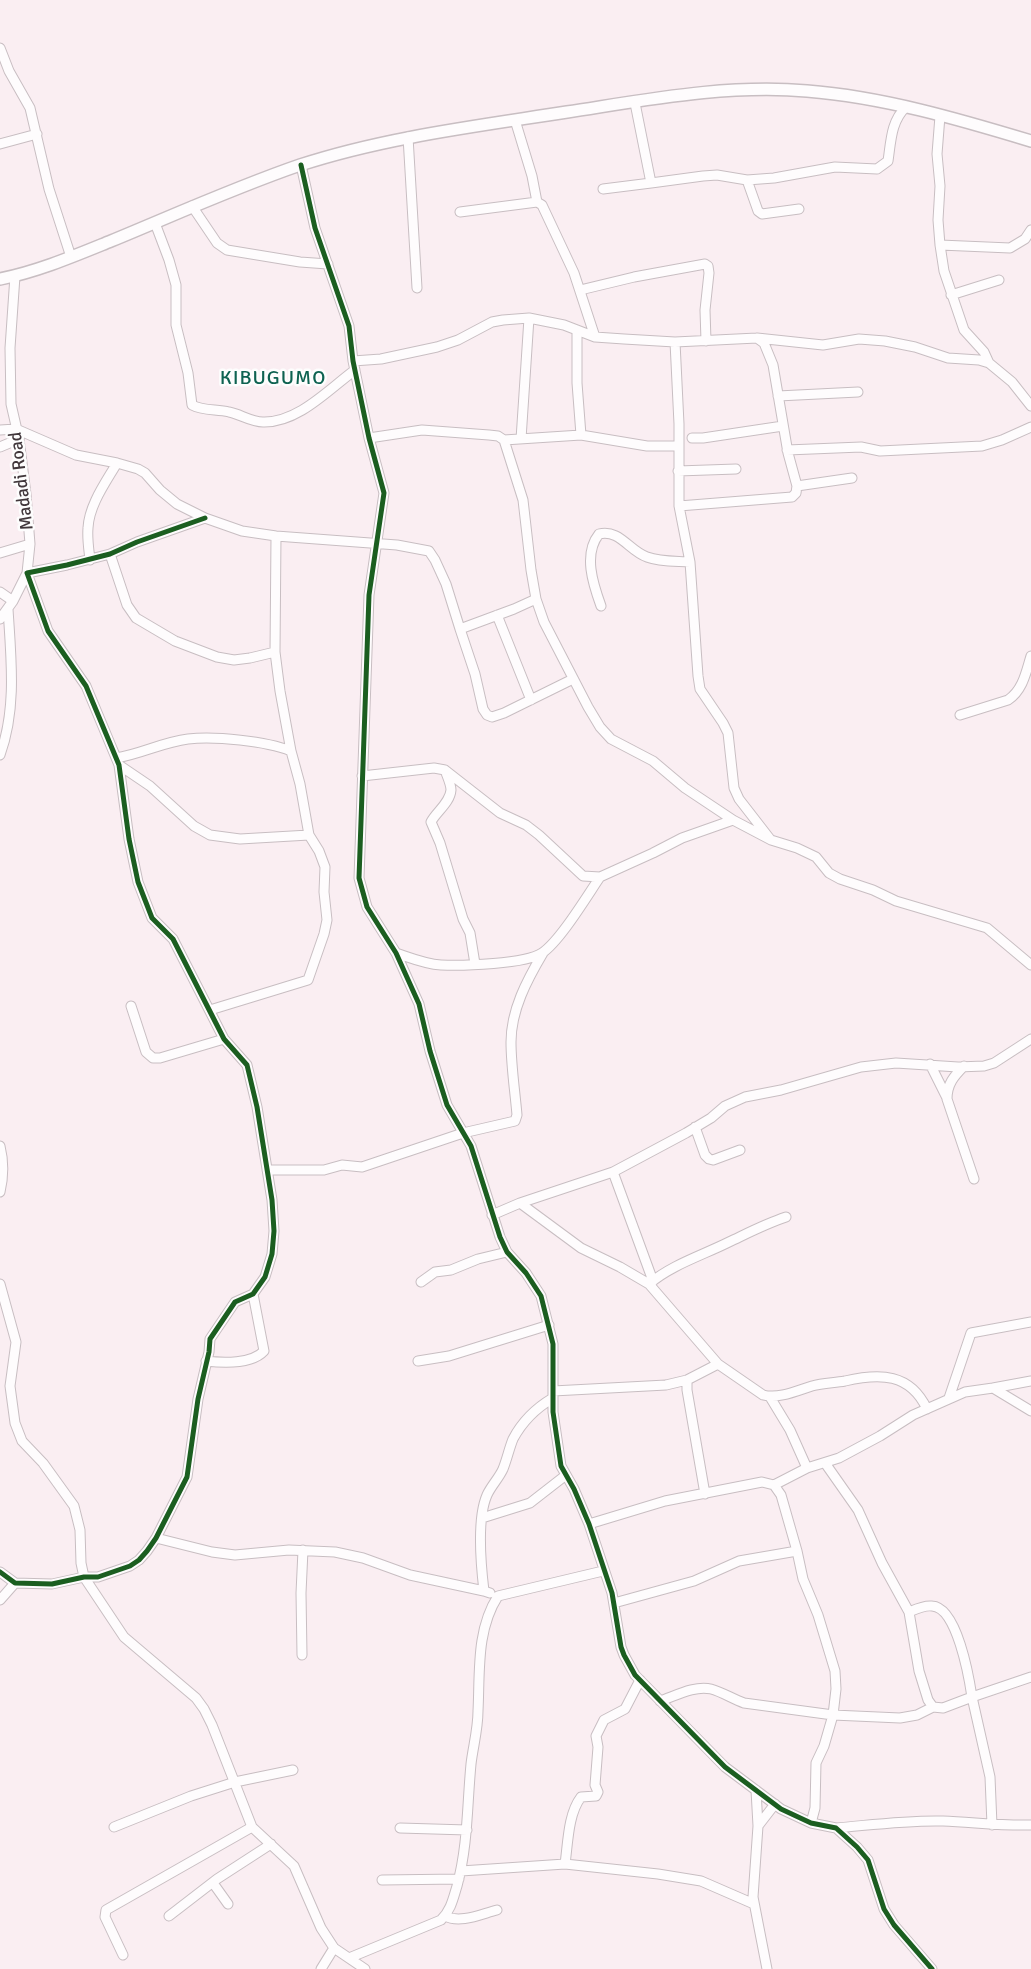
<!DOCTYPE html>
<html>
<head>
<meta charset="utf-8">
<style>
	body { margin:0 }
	canvas { display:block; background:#faeef2 }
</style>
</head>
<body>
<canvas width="1031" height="1969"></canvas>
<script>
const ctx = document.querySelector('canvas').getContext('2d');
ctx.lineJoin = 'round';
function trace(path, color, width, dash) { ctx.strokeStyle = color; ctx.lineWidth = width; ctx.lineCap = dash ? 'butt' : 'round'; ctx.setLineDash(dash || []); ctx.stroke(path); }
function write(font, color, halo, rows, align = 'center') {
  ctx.font = font + ' Signika,sans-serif'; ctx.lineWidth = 5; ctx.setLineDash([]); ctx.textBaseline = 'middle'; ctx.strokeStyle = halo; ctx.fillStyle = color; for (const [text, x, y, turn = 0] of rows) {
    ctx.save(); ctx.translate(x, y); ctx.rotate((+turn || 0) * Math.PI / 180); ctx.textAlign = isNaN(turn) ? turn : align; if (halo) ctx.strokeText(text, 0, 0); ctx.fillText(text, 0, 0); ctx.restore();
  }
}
const minor = new Path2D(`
	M0 48 9 71 30 108 49 189 71 257
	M635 103 651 183 703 176 717 175 747 180 774 178 835 167 877 169 888 161C891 141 891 121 906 107
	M940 116 937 154 940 186 938 220 940 245 944 271 964 330 984 352 989 363
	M515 120 532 176 537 202
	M408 137 417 288
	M0 144 37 134
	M301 165 315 228 349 326 353 361 369 438 384 493 369 595 359 878 367 907 396 953 419 1004 430 1051 447 1105 471 1146 500 1237 507 1252 526 1273 541 1296 553 1344V1412L561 1466 574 1489 589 1524 612 1593 621 1647 624 1655 635 1675 725 1767 781 1809 811 1823 836 1828 857 1847 868 1860 884 1909 894 1925 932 1969
	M747 180 758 211 762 214 799 209
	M603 189 651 183
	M192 206 217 243 227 250 300 262 328 264
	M460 212 537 202 542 205 574 273 595 337
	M155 223 169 260 176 285V325L188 373 192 405C203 411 217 409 229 412 240 414 251 422 263 422 298 423 329 389 355 370
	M940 245 1010 248 1025 239 1031 230
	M580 290 634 277 705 264 708 266 709 273 705 310 706 341
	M951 295 999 280
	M577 330V383L581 435
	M757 338 764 343 773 365 788 453 797 486 852 478
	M675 342 679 424V506L690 562 698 676 700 689 723 723 728 733 734 788 739 799 770 839
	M353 361 381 359 437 347 458 340 492 322 503 320 529 318 564 325 595 337 624 339 675 342 757 338 823 345 859 339 885 341 915 347 948 358 979 360 989 363 1012 382 1031 406
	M778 396 858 392
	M0 430 16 429 76 455 117 463 138 469 145 473 160 490 177 504 205 518 242 531 276 536 397 545 429 551 435 560 446 584 460 629 514 609 536 599
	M369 438 422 430 489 435 498 436 504 440 523 500 531 570 536 599 544 622 588 707 600 727 611 739 653 761 685 788 733 820 771 840 797 848 816 857 829 873 840 879 873 890 896 901 987 928 1031 965
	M692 438H703L783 426
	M521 439 529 318
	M504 440 581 435 647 446H678
	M0 447 19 439
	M787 450 861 447 880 451 982 446 1002 440 1031 427
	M678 471 736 469
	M679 506 792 497 796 493 797 486
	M276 536 275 652 280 691 291 751
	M0 553 30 544
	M110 554 127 605 136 618 175 641 217 657 234 660 250 658 275 652
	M90 560C89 550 87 539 88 528 89 505 106 482 117 463
	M0 592 13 601
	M601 606C593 584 583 554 599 534 620 529 629 551 647 557 660 562 676 561 690 562
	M497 615 531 700
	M0 619 13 601 27 573 30 544 26 494 19 439 11 404 10 348 15 276
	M460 629 475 674 483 709 487 715 492 717 504 713 573 679
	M960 715 1008 700C1023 690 1026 672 1031 656
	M0 755C17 708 11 658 8 609
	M116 758C141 754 163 742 188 739 215 736 266 741 291 751L300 784 309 835 319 851 325 867 324 892 327 920 324 934 308 980 210 1010
	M119 765 150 786 194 826 210 835 240 839 309 835
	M445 770C447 776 451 784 451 790 450 803 436 812 431 822L440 843 463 919 470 933 475 964
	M362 776 434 768 445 770 500 813 526 825 539 835 583 876 600 877 653 853 682 838 733 820
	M396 953C411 958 425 964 441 965 462 966 526 964 542 953 560 941 587 896 600 877
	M131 1006 146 1052 153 1058H160L224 1039
	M930 1064 947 1098
	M964 1066C954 1076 947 1084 947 1099L974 1179
	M695 1127 705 1155 709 1159 713 1160 740 1150
	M0 1146C4 1162 4 1175 0 1192
	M267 1170H324L342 1165 362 1167 463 1133 515 1121 517 1115C515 1091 511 1066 511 1042 511 1010 527 980 543 953
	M613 1172 653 1281
	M520 1203 581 1248 620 1267 649 1284 718 1364 763 1395C779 1399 796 1391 812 1386 823 1383 834 1383 845 1381 880 1373 910 1373 927 1409
	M492 1215 520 1203 613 1172 686 1133 711 1118 725 1106 745 1097 781 1090 861 1067 896 1063 958 1067 984 1066 994 1063 1031 1039
	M421 1282 435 1272 451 1270 478 1259 507 1252
	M0 1284 16 1342 10 1386 15 1423 22 1441 43 1463 74 1506 80 1530 81 1563 84 1577 124 1637 196 1698 204 1709 212 1725 252 1827 294 1866 321 1928 334 1948 365 1969
	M649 1284C671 1265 703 1255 729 1242 748 1233 765 1224 786 1217
	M206 1361C223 1363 252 1364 264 1351L253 1294
	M418 1361 449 1356 549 1325
	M687 1380V1390L705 1494
	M993 1388 1031 1381
	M553 1391 666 1385 687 1380 718 1364
	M770 1397 790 1430 807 1468
	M949 1398 971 1333 1031 1322
	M825 1463 858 1510 882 1563 909 1612 919 1671 928 1700 933 1707 943 1708 972 1697 990 1777 992 1825
	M774 1485 807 1468 839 1458 880 1436 913 1415 965 1392 993 1388 1031 1411
	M482 1518 530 1503 566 1475
	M589 1524 665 1501 762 1482 774 1485 781 1495 797 1551 803 1579 818 1615 835 1671 836 1689 833 1715 824 1746 816 1763 815 1808 811 1823
	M156 1538 212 1552 235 1555 289 1550 335 1552 363 1558 410 1575 484 1591
	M0 1572 15 1583 52 1584 84 1577H98L130 1566 139 1560 147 1551 156 1538 187 1477 198 1399 209 1352 210 1339 235 1302 253 1294 265 1277 272 1254 274 1231 272 1200 257 1107 247 1065 224 1039 173 939 152 918 138 882 129 839 119 765 86 686 48 631 27 573 67 565 110 554 137 542 205 518
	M490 1593 484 1591C481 1566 477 1518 487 1495 491 1486 499 1478 503 1469 507 1459 509 1449 513 1439 522 1422 536 1408 553 1398
	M0 1600 15 1583
	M614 1603 694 1581 739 1561 797 1551
	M909 1612C916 1609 924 1605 932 1606 957 1607 969 1677 972 1697L1031 1677
	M302 1655 301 1593 303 1550
	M660 1701C675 1696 695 1685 711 1689 722 1692 733 1699 744 1703L833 1715 900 1718 917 1715 933 1707
	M756 1790 758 1826 753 1897 767 1969
	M758 1826 775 1804
	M114 1827 191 1796 235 1782 293 1770
	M400 1828 467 1830
	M836 1828C871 1825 907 1820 943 1821 972 1822 1001 1826 1031 1825
	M565 1864C568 1843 568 1814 581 1797L596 1796 598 1792 595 1785 598 1747 596 1736 604 1720 625 1709 640 1680
	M461 1871 565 1864 658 1874 701 1881 754 1904
	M382 1880 459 1879
	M213 1883 228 1904
	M169 1916 217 1879 271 1844
	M445 1916C460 1924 481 1914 497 1910
	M123 1955 105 1917 106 1910 252 1827
	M349 1958 441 1920C451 1910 453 1899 457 1886 468 1845 467 1806 471 1764 473 1747 478 1729 478 1711 480 1673 476 1630 498 1596L603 1571
	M321 1969 334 1948`);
const secondary = new Path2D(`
	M0 279C39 271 74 256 111 241 174 215 236 187 300 165 386 137 478 126 567 112 646 100 727 84 807 91 883 97 958 119 1031 141`);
const cycleway = new Path2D(`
	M301 165 315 228 349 326 353 361 369 438 384 493 369 595 359 878 367 907 396 953 419 1004 430 1051 447 1105 471 1146 500 1237 507 1252 526 1273 541 1296 553 1344V1412L561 1466 574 1489 589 1524 612 1593 621 1647 624 1655 635 1675 725 1767 781 1809 811 1823 836 1828 857 1847 868 1860 884 1909 894 1925 932 1969
	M0 1572 15 1583 52 1584 84 1577H98L130 1566 139 1560 147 1551 156 1538 187 1477 198 1399 209 1352 210 1339 235 1302 253 1294 265 1277 272 1254 274 1231 272 1200 257 1107 247 1065 224 1039 173 939 152 918 138 882 129 839 119 765 86 686 48 631 27 573 67 565 110 554 137 542 205 518`);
const streetNames = [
	["Madadi Road",22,481,-97]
];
const quarterNames = [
	["KIBUGUMO",273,379]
];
trace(minor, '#c8bec2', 11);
trace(secondary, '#c8bec2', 14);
trace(minor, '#fefcfd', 9);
trace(secondary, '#fefcfd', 11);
trace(cycleway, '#1b5e20', 5);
write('18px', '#41373b', '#fdfdfd', streetNames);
ctx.letterSpacing = '1px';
write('20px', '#0e6251', '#fdfdfd', quarterNames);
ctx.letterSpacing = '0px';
</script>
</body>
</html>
